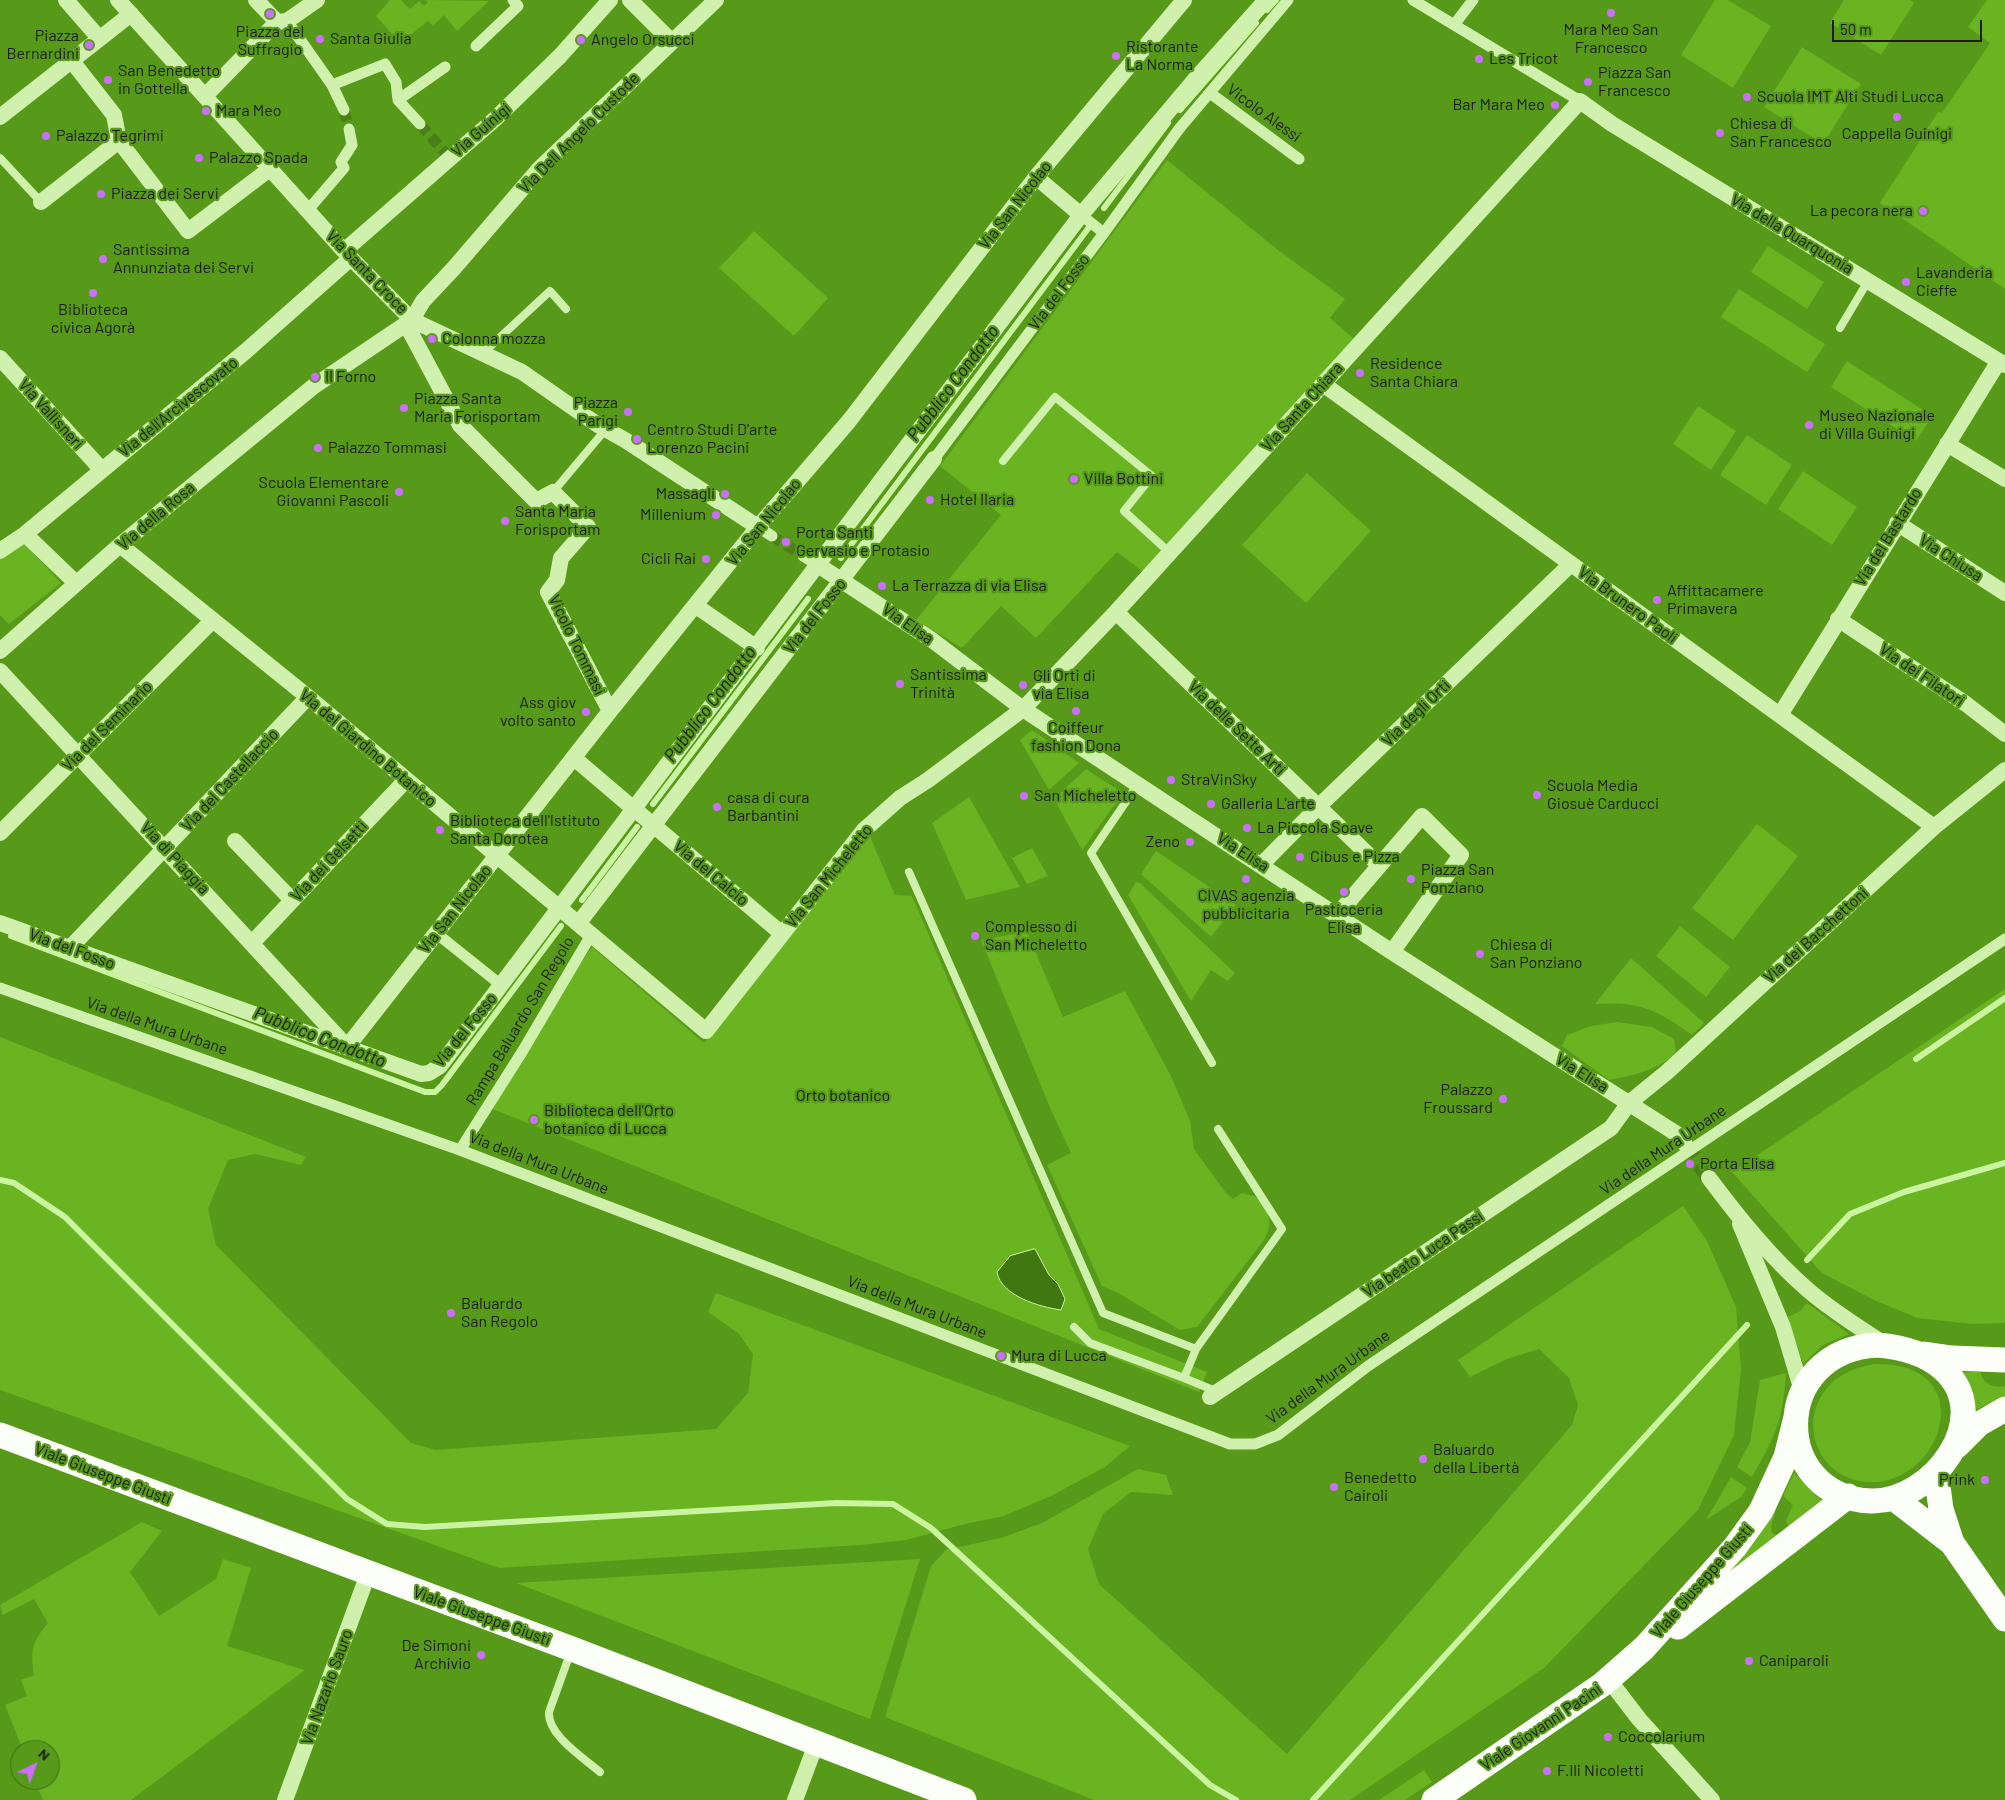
<!DOCTYPE html>
<html>
<head>
<meta charset="utf-8">
<style>
	body { margin:0 }
	#map { position:relative; width:2005px; height:1800px; overflow:hidden; background:#579918; font-family:Barlow,sans-serif }
	canvas { display:block }
	.north { position:absolute; left:10px; top:1740px; width:50px; height:50px; box-sizing:border-box; background:#579918; border:1px solid #40671a; border-radius:50%; rotate:42deg; font-size:14px; font-weight:700; line-height:20px; text-align:center; color:#1d1d1d }
	.north::after { content:''; display:block; margin:auto; width:18px; height:22px; background:#cd6eff; clip-path:polygon(50% 0,100% 100%,50% 72%,0 100%) }
	.scale { position:absolute; left:1832px; top:20px; width:150px; height:22px; box-sizing:border-box; border:2px solid #1d1d1d; border-top:0; padding-left:6px; font-size:15px; line-height:18px; white-space:nowrap; color:#1d1d1d; -webkit-text-stroke:4px #579918; paint-order:stroke }
</style>
</head>
<body>
<div id="map">
<canvas width="2005" height="1800"></canvas>
<div class="north">N</div>
<div class="scale">50 m</div>
</div>
<script>
const ctx = document.querySelector('canvas').getContext('2d');
ctx.lineJoin = 'round';
function fill(path, color) { ctx.fillStyle = color; ctx.fill(path, 'evenodd'); }
function trace(path, color, width, dash) { ctx.strokeStyle = color; ctx.lineWidth = width; ctx.lineCap = dash ? 'butt' : 'round'; ctx.setLineDash(dash || []); ctx.stroke(path); }
function write(font, color, halo, rows, align = 'center') {
  ctx.font = font + ' Barlow,sans-serif'; ctx.lineWidth = 4.5; ctx.setLineDash([]); ctx.textBaseline = 'middle'; ctx.strokeStyle = halo; ctx.fillStyle = color; for (const [text, x, y, turn = 0] of rows) {
    ctx.save(); ctx.translate(x, y); ctx.rotate((+turn || 0) * Math.PI / 180); ctx.textAlign = isNaN(turn) ? turn : align; if (halo) ctx.strokeText(text, 0, 0); ctx.fillText(text, 0, 0); ctx.restore();
  }
}
const green = new Path2D(`
	M390 0H401L410 9 419 1 424 6 428 2 426 0 489 1 457 31 444 15 433 26 428 21 400 43 376 16Z
	M1715 0H1728L1771 26 1733 88 1681 55Z
	M1844 0H1910L1914 3 1881 55 1830 23Z
	M1987 0H2005V289L1880 203 1938 112 1942 113 1990 43 1968 27Z
	M1802 47 1861 84 1823 144 1764 107Z
	M1167 160 1278 250 1345 299 1330 318 1355 340 1146 574 1117 552 1036 638 1001 606 962 648 916 620 1001 515 940 466Z
	M754 231 828 298 794 336 719 268Z
	M1768 246 1824 282 1807 309 1751 272Z
	M1739 289 1825 344 1807 372 1721 317Z
	M1847 361 1932 416 1916 441 1831 387Z
	M1698 406 1736 431 1711 470 1673 444Z
	M1747 435 1792 465 1766 505 1720 475Z
	M1803 471 1857 507 1832 545 1778 509Z
	M1307 473 1371 531 1306 603 1242 545Z
	M22 541 61 583 9 624 0 615V556Z
	M1032 730 1079 763 1049 790 1020 740Z
	M1086 769 1123 793 1082 850 1054 799Z
	M969 797 1020 887 966 900 932 823Z
	M1757 824 1798 856 1733 940 1692 908Z
	M865 833 869 834 895 895 912 896 1099 1329 1207 1372 1199 1392 490 1108 540 1020 592 947 704 1043Z
	M1032 848 1048 876 1027 884 1012 858Z
	M1156 851 1236 905 1211 937 1141 874Z
	M1136 882 1140 883 1235 973 1228 981 1211 970 1191 1001 1128 895Z
	M1680 926 1730 967 1706 997 1656 956Z
	M1027 932 1063 1017 1125 991 1171 1076 1190 1121 1194 1149 1226 1193 1233 1199 1242 1193 1257 1197C1270 1210 1273 1224 1264 1240L1197 1327 1180 1330 1118 1293 1102 1286 1047 1165 1071 1153 1051 1110 981 940Z
	M1631 958 1704 1023 1692 1035C1657 1010 1640 1001 1595 1004Z
	M2005 989V1323L1972 1324 1917 1318 1874 1300 1822 1273 1732 1172Z
	M1617 1022 1652 1027 1674 1039 1676 1051C1666 1068 1628 1077 1609 1080L1562 1046 1567 1035 1591 1026Z
	M0 1037 306 1157 301 1165 255 1154 228 1160 208 1209 216 1245 411 1443 436 1450 716 1429 748 1393 753 1354 739 1334 708 1312 716 1293 1130 1446 1105 1467 1051 1496 1004 1516 965 1524 906 1540 860 1545 499 1568 0 1390Z
	M1683 1206 1707 1241 1736 1307 1741 1369 1734 1435 1698 1510 1544 1668 1350 1800H1094L885 1717 931 1566 946 1550 1004 1537 1042 1523 1138 1469 1166 1475 1173 1495 1131 1492 1103 1514 1088 1549 1099 1584 1287 1754 1572 1425 1578 1405 1569 1378 1539 1349 1507 1359 1470 1377 1458 1360Z
	M1807 1303 1849 1334 1823 1345 1803 1364 1788 1317 1800 1311Z
	M1874 1364C1978 1361 1947 1477 1876 1482 1802 1486 1784 1379 1874 1364Z
	M1963 1372H1980C1985 1385 1991 1388 2005 1386V1396L1975 1410 1972 1389Z
	M1786 1373C1783 1421 1775 1437 1752 1477L1737 1467 1750 1442 1760 1380Z
	M1794 1473 1817 1497 1825 1501 1790 1529 1786 1521 1793 1505 1783 1496Z
	M1731 1477 1747 1488 1741 1497 1706 1520Z
	M1777 1506 1771 1526 1772 1533 1778 1536 1724 1580Z
	M142 1522 162 1531 130 1572 159 1616 216 1579 223 1559 251 1568 227 1646 305 1670 131 1800H43L35 1780H50V1750H23L5 1705 27 1696 21 1680 34 1675C30 1650 32 1642 48 1623L34 1599 3 1615 0 1605Z
	M920 1559 870 1719 516 1583Z
	M1424 1770 1432 1782 1405 1800H1379Z`);
const water = new Path2D(`
	M1035 1249 1049 1275 1058 1284 1065 1299 1061 1310C1040 1307 1001 1296 997 1272L1010 1256Z`);
const stream = new Path2D(`
	M1267 10 1276 0
	M1180 110 1256 23
	M1104 208 1168 123
	M841 558 1090 226
	M653 804 808 599
	M582 900 637 827
	M11 936 425 1092H435L442 1085 561 926
	M1916 1059 2005 998
	M0 1180 14 1183 65 1217 347 1499 387 1524 425 1527 836 1503 893 1504 931 1528 1210 1785 1236 1800
	M1807 1260 1850 1214 1904 1192 2005 1163
	M1313 1800 1747 1325`);
const pedestrianTunnel = new Path2D(`
	M344 110 349 129
	M420 124 446 154
	M772 536 803 556`);
const minorTunnel = new Path2D(`
	M1685 1144 1709 1178`);
const service = new Path2D(`
	M0 158 41 202
	M1840 328 1868 281
	M482 354 550 291 566 309
	M1003 461 1055 397 1152 476 1124 511 1170 553
	M553 492 606 429
	M1138 784 1091 853 1212 1063
	M909 872 1103 1313 1196 1349
	M1218 1129 1282 1229 1196 1349 1184 1378 1218 1392
	M1074 1327 1090 1343 1184 1378
	M571 1651 549 1712C547 1735 584 1758 600 1772`);
const pedestrian = new Path2D(`
	M1413 0 1580 101
	M287 21 332 85 344 110
	M1454 25 1473 0
	M476 46 518 6 513 0
	M332 85 385 64 396 82 398 100 420 124
	M1210 93 1299 159
	M398 100 445 67
	M308 210 344 168 341 162 352 145 349 129
	M1081 215 1104 233
	M934 459 1104 233 1179 129 1288 0
	M758 527 772 536
	M803 556 818 565
	M436 933 501 985
	M0 988 460 1150 1230 1444H1255L1278 1435 1368 1366 2005 939
	M460 1150 522 1052 591 935`);
const minor = new Path2D(`
	M66 0 99 38
	M118 0 344 251 412 320 522 372 598 425 625 440 758 527
	M256 0 277 22
	M630 0 672 42
	M71 60 114 115 119 141
	M205 96 277 22 287 21 317 0
	M0 117 131 14
	M1036 177 1081 215
	M41 202 119 141 188 231 271 168
	M344 251 495 119 560 56 610 0
	M412 320 423 301 454 268 540 168 716 0
	M406 324 460 425 536 501 553 492 588 527 561 558 557 580 548 592 610 711
	M0 358 102 470
	M1323 384 1934 827
	M1947 444 2005 479
	M1897 523 2005 593
	M25 534 76 583
	M120 545 308 697 706 1031 864 830 900 798 928 780 1023 709 1116 612 1580 101 1612 124 2005 365
	M0 551 25 534 246 351 351 258
	M818 565 932 640 1023 709 1392 952 1680 1136 1685 1144
	M696 606 757 648
	M1116 612 1379 865
	M1838 619 1966 704 2005 734
	M0 651 120 545 314 386 412 320
	M0 671 347 1047 610 711 758 527 849 421 1036 177 1184 0
	M1780 715 1999 361
	M574 758 635 810
	M639 813 781 933
	M0 833 213 620
	M235 841 292 900
	M1262 864 1319 806 1571 564
	M1338 914 1422 816 1461 855 1392 952
	M0 923 421 1074 429 1073 440 1066 1081 215 1198 76 1266 0
	M578 924 934 459
	M253 942 406 780
	M69 949 308 697
	M1709 1178C1739 1218 1771 1258 1808 1290 1832 1311 1860 1328 1886 1345
	M1740 1224 1783 1327 1802 1391
	M1210 1397 1611 1128 1629 1103 1667 1072 1934 827 2005 770
	M1609 1680 1639 1719 1712 1800
	M285 1800 368 1574
	M795 1800 816 1744`);
const primary = new Path2D(`
	M1877 1345C1900 1347 1925 1352 1943 1369 1997 1417 1932 1503 1871 1501 1770 1497 1769 1351 1877 1345Z
	M1924 1354 1952 1358 2005 1360
	M0 1435 572 1649 964 1800
	M1957 1446 1979 1424 2005 1409
	M1936 1472 1941 1509 1952 1543 2005 1619
	M1895 1499 1952 1543
	M1678 1627 1848 1496
	M1434 1800 1603 1684 1644 1648 1735 1547 1761 1511 1786 1457 1796 1417`);
const markers = [
	[1611,13,5,"#cd6eff"],
	[270,14,5,"#cd6eff"],
	[320,39,5,"#cd6eff"],
	[581,40,5,"#cd6eff"],
	[89,45,5,"#cd6eff"],
	[1116,56,5,"#cd6eff"],
	[1479,59,5,"#cd6eff"],
	[108,80,5,"#cd6eff"],
	[1588,82,5,"#cd6eff"],
	[1747,97,5,"#cd6eff"],
	[1555,105,5,"#cd6eff"],
	[206,111,5,"#cd6eff"],
	[1897,117,5,"#cd6eff"],
	[1720,133,5,"#cd6eff"],
	[46,136,5,"#cd6eff"],
	[199,158,5,"#cd6eff"],
	[101,194,5,"#cd6eff"],
	[1923,211,5,"#cd6eff"],
	[103,259,5,"#cd6eff"],
	[1906,282,5,"#cd6eff"],
	[93,293,5,"#cd6eff"],
	[432,339,5,"#cd6eff"],
	[1360,373,5,"#cd6eff"],
	[315,377,5,"#cd6eff"],
	[404,408,5,"#cd6eff"],
	[628,412,5,"#cd6eff"],
	[1809,425,5,"#cd6eff"],
	[637,439,5,"#cd6eff"],
	[318,448,5,"#cd6eff"],
	[1074,479,5,"#cd6eff"],
	[399,492,5,"#cd6eff"],
	[725,494,5,"#cd6eff"],
	[930,500,5,"#cd6eff"],
	[716,515,5,"#cd6eff"],
	[505,521,5,"#cd6eff"],
	[786,542,5,"#cd6eff"],
	[706,559,5,"#cd6eff"],
	[882,586,5,"#cd6eff"],
	[1657,600,5,"#cd6eff"],
	[900,684,5,"#cd6eff"],
	[1023,685,5,"#cd6eff"],
	[1076,711,5,"#cd6eff"],
	[586,712,5,"#cd6eff"],
	[1171,780,5,"#cd6eff"],
	[1537,795,5,"#cd6eff"],
	[1024,796,5,"#cd6eff"],
	[1211,804,5,"#cd6eff"],
	[717,807,5,"#cd6eff"],
	[1247,828,5,"#cd6eff"],
	[440,830,5,"#cd6eff"],
	[1190,842,5,"#cd6eff"],
	[1300,857,5,"#cd6eff"],
	[1246,879,5,"#cd6eff"],
	[1411,879,5,"#cd6eff"],
	[1344,892,5,"#cd6eff"],
	[975,936,5,"#cd6eff"],
	[1480,954,5,"#cd6eff"],
	[1503,1099,5,"#cd6eff"],
	[534,1120,5,"#cd6eff"],
	[1690,1164,5,"#cd6eff"],
	[451,1313,5,"#cd6eff"],
	[1001,1356,5,"#cd6eff"],
	[1423,1459,5,"#cd6eff"],
	[1985,1480,5,"#cd6eff"],
	[1334,1487,5,"#cd6eff"],
	[481,1655,5,"#cd6eff"],
	[1749,1661,5,"#cd6eff"],
	[1608,1737,5,"#cd6eff"],
	[1547,1771,5,"#cd6eff"]
];
const poiNames = [
	["Mara Meo San",1611,30,"center"],
	["Francesco",1611,48,"center"],
	["Piazza del",270,32,"center"],
	["Suffragio",270,50,"center"],
	["Piazza",79,36,"right"],
	["Bernardini",79,54,"right"],
	["Santa Giulia",330,39],
	["Angelo Orsucci",591,40],
	["Ristorante",1126,47],
	["La Norma",1126,65],
	["Les Tricot",1489,59],
	["San Benedetto",118,71],
	["in Gottella",118,89],
	["Piazza San",1598,73],
	["Francesco",1598,91],
	["Scuola IMT Alti Studi Lucca",1757,97],
	["Bar Mara Meo",1545,105,"right"],
	["Mara Meo",216,111],
	["Chiesa di",1730,124],
	["San Francesco",1730,142],
	["Cappella Guinigi",1897,134,"center"],
	["Palazzo Tegrimi",56,136],
	["Palazzo Spada",209,158],
	["Piazza dei Servi",111,194],
	["La pecora nera",1913,211,"right"],
	["Santissima",113,250],
	["Annunziata dei Servi",113,268],
	["Lavanderia",1916,273],
	["Cieffe",1916,291],
	["Biblioteca",93,310,"center"],
	["civica Agorà",93,328,"center"],
	["Colonna mozza",442,339],
	["Residence",1370,364],
	["Santa Chiara",1370,382],
	["Il Forno",325,377],
	["Piazza Santa",414,399],
	["Maria Forisportam",414,417],
	["Piazza",618,403,"right"],
	["Parigi",618,421,"right"],
	["Museo Nazionale",1819,416],
	["di Villa Guinigi",1819,434],
	["Centro Studi D'arte",647,430],
	["Lorenzo Pacini",647,448],
	["Palazzo Tommasi",328,448],
	["Villa Bottini",1084,479],
	["Scuola Elementare",389,483,"right"],
	["Giovanni Pascoli",389,501,"right"],
	["Massagli",715,494,"right"],
	["Hotel Ilaria",940,500],
	["Santa Maria",515,512],
	["Forisportam",515,530],
	["Millenium",706,515,"right"],
	["Porta Santi",796,533],
	["Gervasio e Protasio",796,551],
	["Cicli Rai",696,559,"right"],
	["La Terrazza di via Elisa",892,586],
	["Affittacamere",1667,591],
	["Primavera",1667,609],
	["Santissima",910,675],
	["Trinità",910,693],
	["Gli Orti di",1033,676],
	["via Elisa",1033,694],
	["Ass giov",576,703,"right"],
	["volto santo",576,721,"right"],
	["Coiffeur",1076,728,"center"],
	["fashion Dona",1076,746,"center"],
	["StraVinSky",1181,780],
	["Scuola Media",1547,786],
	["Giosuè Carducci",1547,804],
	["San Micheletto",1034,796],
	["casa di cura",727,798],
	["Barbantini",727,816],
	["Galleria L'arte",1221,804],
	["Biblioteca dell'Istituto",450,821],
	["Santa Dorotea",450,839],
	["La Piccola Soave",1257,828],
	["Zeno",1180,842,"right"],
	["Cibus e Pizza",1310,857],
	["Piazza San",1421,870],
	["Ponziano",1421,888],
	["CIVAS agenzia",1246,896,"center"],
	["pubblicitaria",1246,914,"center"],
	["Pasticceria",1344,910,"center"],
	["Elisa",1344,928,"center"],
	["Complesso di",985,927],
	["San Micheletto",985,945],
	["Chiesa di",1490,945],
	["San Ponziano",1490,963],
	["Palazzo",1493,1090,"right"],
	["Froussard",1493,1108,"right"],
	["Biblioteca dell'Orto",544,1111],
	["botanico di Lucca",544,1129],
	["Porta Elisa",1700,1164],
	["Baluardo",461,1304],
	["San Regolo",461,1322],
	["Mura di Lucca",1011,1356],
	["Baluardo",1433,1450],
	["della Libertà",1433,1468],
	["Benedetto",1344,1478],
	["Cairoli",1344,1496],
	["Prink",1975,1480,"right"],
	["De Simoni",471,1646,"right"],
	["Archivio",471,1664,"right"],
	["Caniparoli",1759,1661],
	["Coccolarium",1618,1737],
	["F.lli Nicoletti",1557,1771]
];
const streetNames = [
	["Vicolo Alessi",1264,113,36],
	["Via Guinigi",481,130,-41],
	["Via Dell Angelo Custode",579,133,-45],
	["Via San Nicolao",1015,205,-52],
	["Via della Quarquonia",1792,234,31],
	["Via Santa Croce",367,272,46],
	["Via del Fosso",1059,292,-53],
	["Via dell'Arcivescovato",178,407,-39],
	["Via Santa Chiara",1302,407,-48],
	["Via Vallisneri",51,414,48],
	["Via della Rosa",156,516,-40],
	["Via San Nicolao",764,522,-51],
	["Via del Bastardo",1888,537,-58],
	["Via Chiusa",1951,558,33],
	["Via Brunero Paoli",1628,605,36],
	["Via del Fosso",815,616,-52],
	["Via Elisa",908,624,35],
	["Vicolo Tommasi",577,645,64],
	["Via dei Filatori",1922,675,34],
	["Via degli Orti",1416,713,-44],
	["Via del Seminario",107,726,-45],
	["Via delle Sette Arti",1237,728,44],
	["Via del Giardino Botanico",368,748,40],
	["Via del Castellaccio",230,780,-47],
	["Via Elisa",1243,852,33],
	["Via di Piaggia",175,858,47],
	["Via dei Gelsetti",329,861,-47],
	["Via del Calcio",711,873,40],
	["Via San Micheletto",829,876,-51],
	["Via San Nicolao",455,909,-52],
	["Via dei Bacchettoni",1816,935,-42],
	["Via del Fosso",72,949,20],
	["Rampa Baluardo San Regolo",520,1021,-59],
	["Via della Mura Urbane",157,1026,19],
	["Via del Fosso",465,1030,-51],
	["Via Elisa",1582,1073,32],
	["Via della Mura Urbane",1663,1150,-34],
	["Via della Mura Urbane",539,1163,21],
	["Via beato Luca Passi",1423,1254,-34],
	["Via della Mura Urbane",917,1307,21],
	["Via della Mura Urbane",1328,1377,-36],
	["Viale Giuseppe Giusti",103,1474,21],
	["Viale Giuseppe Giusti",1702,1581,-49],
	["Viale Giuseppe Giusti",482,1616,20],
	["Via Nazario Sauro",327,1687,-70],
	["Viale Giovanni Pacini",1541,1727,-34]
];
const parkNames = [
	["Orto botanico",843,1096]
];
const waterNames = [
	["Pubblico Condotto",953,383,-53],
	["Pubblico Condotto",710,704,-53],
	["Pubblico Condotto",320,1037,21]
];
fill(green, '#6ab321');
fill(water, '#417710');
trace(water, '#cbf4a0', 1);
trace(stream, '#cbf4a0', 6);
trace(pedestrianTunnel, '#4b8019', 11, [11, 5.5]);
trace(minorTunnel, '#4b8019', 16, [16, 8]);
trace(service, '#d0f1ad', 8);
trace(pedestrian, '#d0f1ad', 11);
trace(minor, '#d0f1ad', 16);
trace(primary, '#fbfff8', 25);
for (const [x, y, r, color] of markers) { const dot = new Path2D(); dot.arc(x, y, r, 0, 2 * Math.PI); ctx.fillStyle = color; ctx.fill(dot); trace(dot, '#579918', 2); }
write('16px', '#1d1d1d', '#579918', poiNames, 'left');
write('16px', '#1d1d1d', '#579918', streetNames);
write('16px', '#1c1d1b', '#579918', parkNames);
write('italic 18px', '#1b1d19', '#579918', waterNames);
</script>
</body>
</html>
